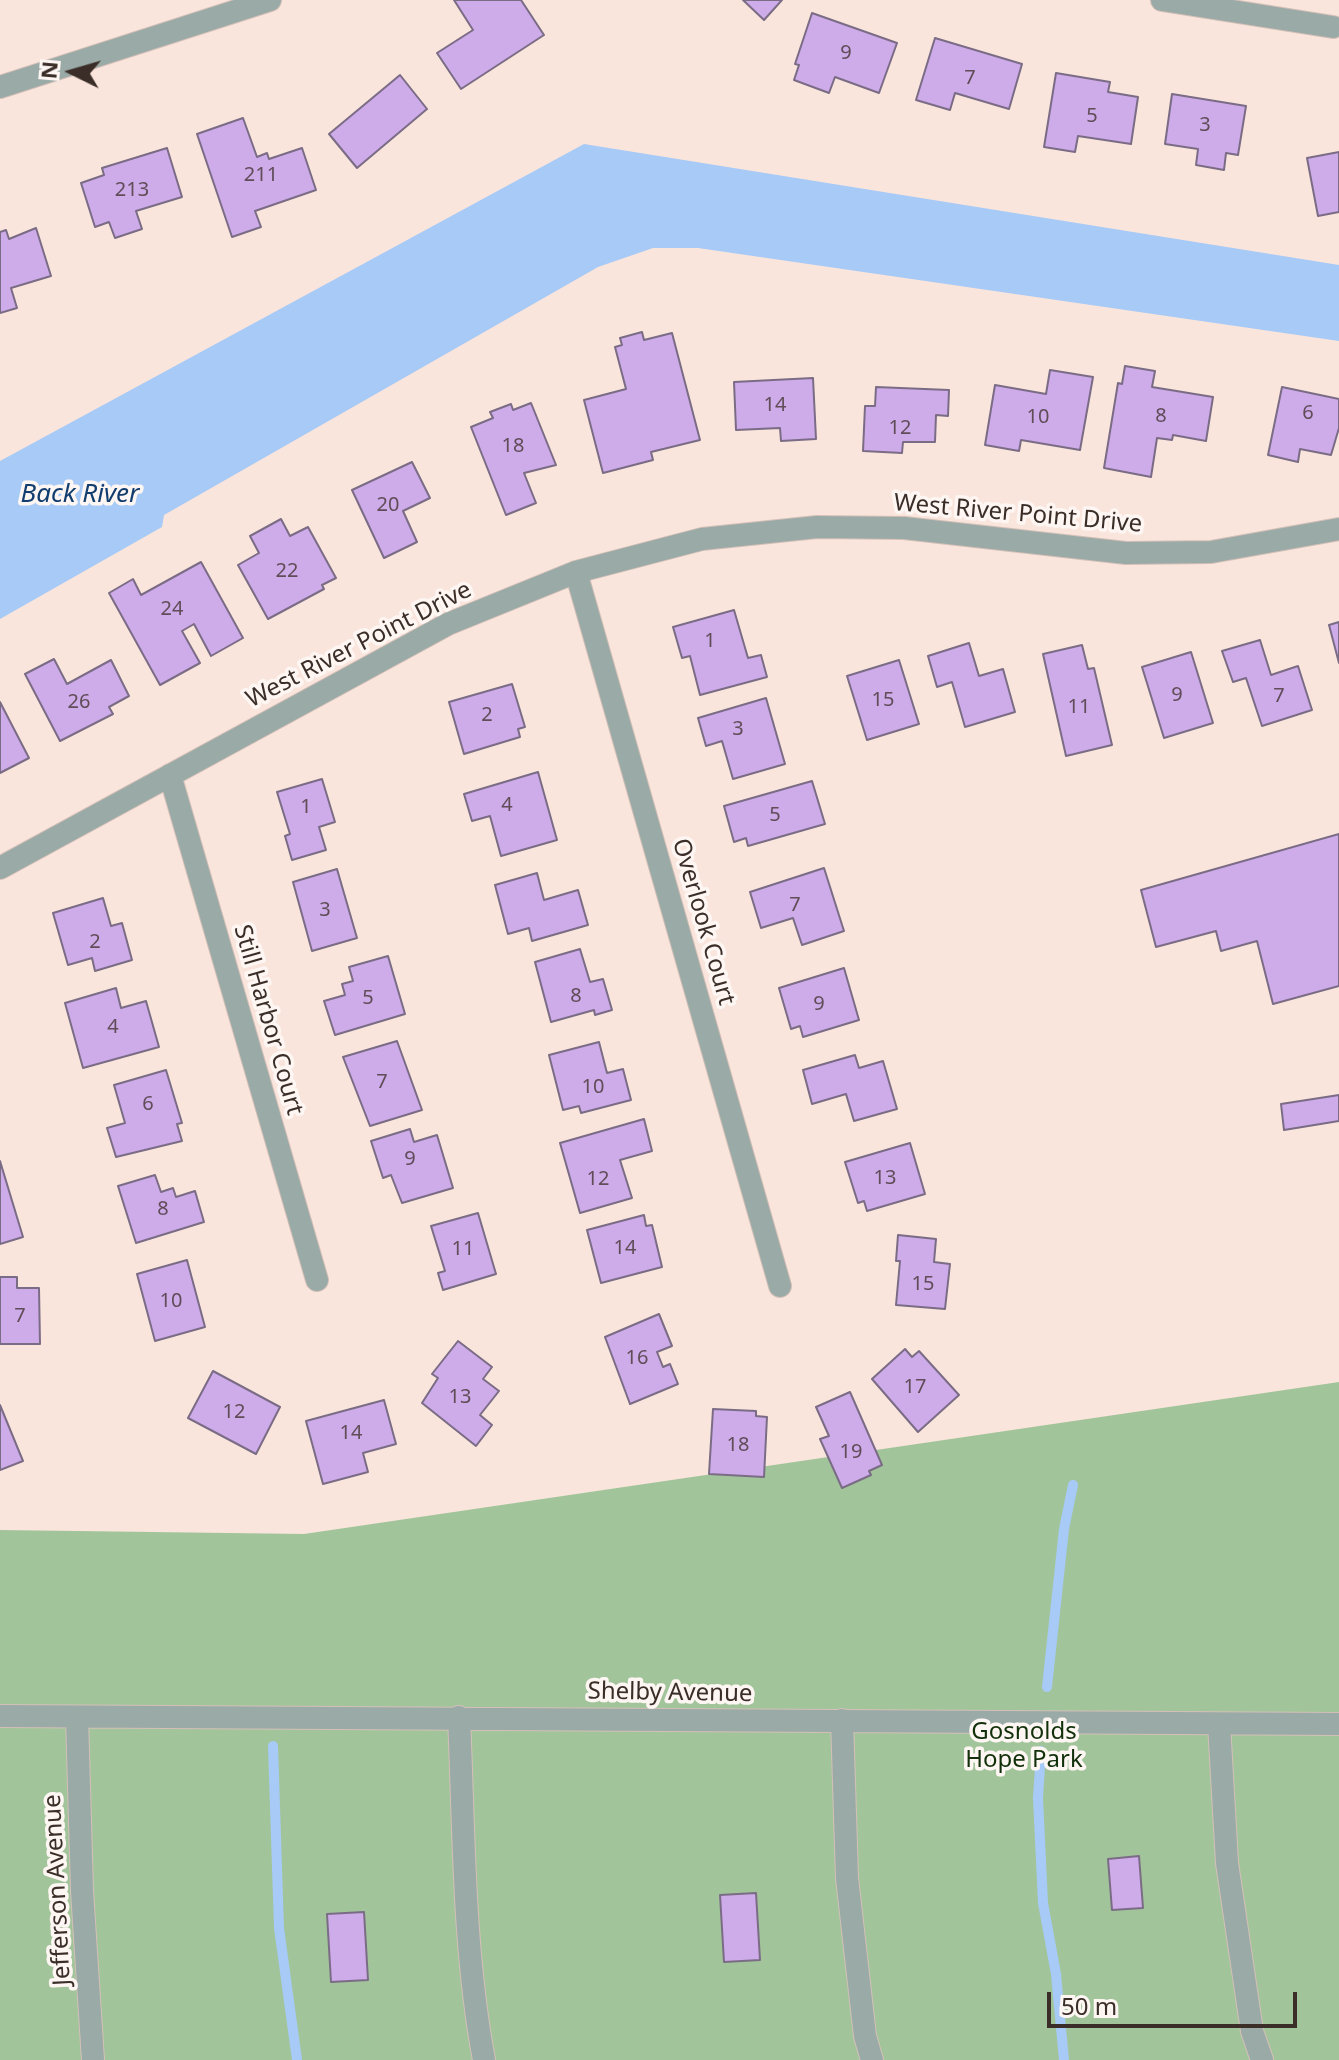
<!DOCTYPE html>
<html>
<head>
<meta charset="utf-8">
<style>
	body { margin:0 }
	#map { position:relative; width:1339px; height:2060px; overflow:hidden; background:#fae5dc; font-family:"Noto Sans",sans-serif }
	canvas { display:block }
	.north { position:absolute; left:32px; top:32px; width:80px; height:80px; -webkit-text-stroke:6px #fdf6f3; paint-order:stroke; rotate:275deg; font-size:22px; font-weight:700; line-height:32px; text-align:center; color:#3b2e28 }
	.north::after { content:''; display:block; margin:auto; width:28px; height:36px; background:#3b2e28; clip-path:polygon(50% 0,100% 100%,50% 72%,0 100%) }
	.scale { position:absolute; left:1047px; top:1992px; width:250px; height:36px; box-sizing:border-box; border:4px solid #3b2e28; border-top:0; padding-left:10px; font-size:24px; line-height:28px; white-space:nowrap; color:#3b2e28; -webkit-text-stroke:6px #fdf6f3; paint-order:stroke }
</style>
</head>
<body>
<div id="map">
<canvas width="1339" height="2060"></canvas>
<div class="north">N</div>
<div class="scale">50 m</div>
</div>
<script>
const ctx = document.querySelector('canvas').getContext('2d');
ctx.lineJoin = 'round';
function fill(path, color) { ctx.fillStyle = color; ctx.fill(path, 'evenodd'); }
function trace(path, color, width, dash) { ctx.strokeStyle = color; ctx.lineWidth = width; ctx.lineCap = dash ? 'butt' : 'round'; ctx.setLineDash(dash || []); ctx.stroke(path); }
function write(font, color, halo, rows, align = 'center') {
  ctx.font = font + ' "Noto Sans",sans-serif'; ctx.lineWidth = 7; ctx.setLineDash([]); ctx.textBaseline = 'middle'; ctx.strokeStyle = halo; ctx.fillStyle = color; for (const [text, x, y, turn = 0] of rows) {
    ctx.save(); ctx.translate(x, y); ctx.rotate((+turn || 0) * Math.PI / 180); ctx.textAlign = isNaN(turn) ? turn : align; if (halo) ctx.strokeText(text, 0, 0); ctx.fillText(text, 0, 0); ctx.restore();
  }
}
const green = new Path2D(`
	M1339 1382V2060H0V1530L304 1534Z`);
const water = new Path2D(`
	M584 144 1339 265V341L698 248H653L598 267 164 515 162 527 0 619V461Z`);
const stream = new Path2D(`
	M1047 1687 1064 1529 1073 1485
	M273 1746 279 1928 297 2060
	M1041 1751 1038 1798 1043 1903 1056 1974 1064 2060`);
const building = new Path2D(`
	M454 0H521L544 35 461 89 437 53 473 30Z
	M743 0H782L764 20Z
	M812 13 897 43 879 93 835 77 829 93 794 80 799 65 795 64Z
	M935 38 1022 64 1009 109 955 93 950 110 916 100Z
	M1056 73 1110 82 1108 92 1138 97 1131 144 1078 136 1075 152 1044 147Z
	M400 75 427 109 357 168 329 134Z
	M1172 94 1246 106 1238 155 1226 153 1224 170 1196 165 1198 149 1165 144Z
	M243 118 257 157 267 153 269 159 302 148 316 190 255 211 261 227 232 237 197 134Z
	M167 148 182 197 136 211 142 229 115 238 109 222 95 227 81 183 104 175 102 168Z
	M1339 152V212L1318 216 1307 158Z
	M36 228 51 276 11 288 17 308 0 313V232L6 230 9 239Z
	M642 332 644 340 672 333 700 440 651 452 653 460 603 473 584 400 626 389 615 347 622 345 620 338Z
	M1125 366 1155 371 1152 387 1213 397 1206 441 1173 435 1172 440 1157 438 1151 477 1104 468 1118 383 1122 384Z
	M1050 370 1093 377 1080 450 1021 440 1019 451 985 445 995 385 1046 394Z
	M813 378 816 439 781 441 780 428 736 430 734 382Z
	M876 387 949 390 948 416 936 415 935 442H903L902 453 863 451 865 406H875Z
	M1282 387 1339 399V428L1331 455 1300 449 1298 462 1268 455Z
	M531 403 556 465 524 473 536 503 506 515 471 427 493 418 490 412 511 404 513 410Z
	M412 462 430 498 403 511 417 542 384 558 352 490Z
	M281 519 290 536 308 527 336 578 322 585 324 589 268 619 238 565 259 553 250 536Z
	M201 562 243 638 211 656 194 624 182 631 200 663 160 685 109 593 133 579 141 595Z
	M734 610 748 658 761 655 767 677 700 695 690 656 682 658 673 627Z
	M1339 622V663L1329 625Z
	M1260 640 1271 675 1298 666 1312 710 1262 726 1246 678 1233 682 1222 651Z
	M969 643 979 676 1003 669 1015 712 965 727 952 682 937 687 928 656Z
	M1082 645 1088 669 1094 668 1112 745 1066 756 1043 654Z
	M1191 652 1213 723 1164 738 1142 667Z
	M54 659 67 684 111 660 129 696 109 707 113 714 60 741 25 674Z
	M899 660 919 724 867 740 847 676Z
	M512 684 525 727 518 729 520 737 464 754 449 702Z
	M766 698 785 764 733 779 722 741 706 746 698 718Z
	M0 702 29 758 0 773Z
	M538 772 557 840 501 856 490 816 472 821 464 794Z
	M322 779 335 822 319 827 326 850 292 860 285 836 290 834 277 792Z
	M812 781 825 824 748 846 746 838 734 842 724 806Z
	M1339 834V986L1273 1004 1257 941 1221 951 1216 931 1156 947 1141 890Z
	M824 868 844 931 802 945 793 918 761 928 750 892Z
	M337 869 357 938 312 951 293 882Z
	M537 873 544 900 578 890 588 925 532 941 529 928 508 934 495 885Z
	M103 898 111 926 122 923 132 960 95 971 92 958 68 965 53 913Z
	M580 949 590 982 603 979 612 1010 595 1015 594 1010 551 1022 535 962Z
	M388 956 405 1014 335 1035 324 1001 345 995 342 984 353 981 349 967Z
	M844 968 859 1020 803 1037 800 1026 791 1029 779 988Z
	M116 988 121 1008 146 1001 159 1047 83 1068 65 1003Z
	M397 1041 422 1110 370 1126 343 1057Z
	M599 1042 607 1073 623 1069 631 1100 581 1113 579 1106 563 1110 549 1055Z
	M855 1055 859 1068 883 1061 897 1109 854 1121 846 1094 812 1104 803 1070Z
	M166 1070 182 1123 177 1124 182 1141 116 1157 107 1128 125 1123 114 1085Z
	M1339 1095V1121L1284 1130 1281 1104Z
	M644 1119 652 1151 620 1160 632 1198 580 1213 560 1143Z
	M410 1129 414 1142 437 1135 453 1188 402 1203 391 1175 383 1178 371 1141Z
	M910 1143 925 1194 867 1211 864 1201 858 1203 845 1162Z
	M0 1161 23 1237 0 1244Z
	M155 1175 161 1192 173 1188 176 1197 195 1191 204 1222 136 1243 118 1186Z
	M478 1213 496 1274 443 1290 438 1273 445 1271 431 1226Z
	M644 1215 646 1226 652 1225 662 1267 601 1283 587 1230Z
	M898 1235 936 1239 934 1262 950 1264 945 1309 896 1305 900 1261H896Z
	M187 1260 205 1327 155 1341 137 1274Z
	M0 1277H17V1288H39L40 1344H0Z
	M659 1314 672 1346 657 1352 663 1367 670 1364 678 1384 630 1404 605 1337Z
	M458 1341 492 1367 483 1379 499 1391 480 1415 492 1425 476 1446 422 1403 438 1378 432 1374Z
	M905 1349 912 1357 919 1351 959 1395 918 1432 872 1379Z
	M213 1371 280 1407 256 1454 188 1418Z
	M850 1392 882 1465 869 1471 871 1475 842 1488 820 1439 829 1436 816 1407Z
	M384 1400 396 1444 363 1453 368 1472 323 1484 306 1421Z
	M0 1405 23 1461 0 1470Z
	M713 1409 756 1411V1416L767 1417 764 1477 709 1474Z
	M1139 1856 1143 1908 1112 1910 1108 1859Z
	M756 1893 760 1960 724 1962 720 1895Z
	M364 1912 368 1980 331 1982 327 1914Z`);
const minor = new Path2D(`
	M1162 0 1333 27
	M0 87 270 0
	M576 572 780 1286
	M170 775 317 1280
	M0 868 448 624 576 572 702 539 817 527 904 528 1126 553 1211 552 1339 529
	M0 1716 1339 1724
	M77 1717 82 1891 93 2060
	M459 1717C464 1830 463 1948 484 2060
	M842 1720 847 1878 865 2036 872 2060
	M1219 1724 1227 1863 1252 2031 1262 2060`);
const numberNames = [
	["9",846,53],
	["7",970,78],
	["5",1092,116],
	["3",1205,125],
	["211",261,175],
	["213",132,190],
	["14",775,405],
	["6",1308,413],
	["8",1161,416],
	["10",1038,417],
	["12",900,428],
	["18",513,446],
	["20",388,505],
	["22",287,571],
	["24",172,609],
	["1",710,641],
	["9",1177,695],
	["7",1279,696],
	["15",883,700],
	["26",79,702],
	["11",1079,707],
	["2",487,715],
	["3",738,729],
	["4",507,805],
	["1",306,807],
	["5",775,815],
	["7",795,905],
	["3",325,910],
	["2",95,942],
	["8",576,996],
	["5",368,998],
	["9",819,1004],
	["4",113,1027],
	["7",382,1082],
	["10",593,1087],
	["6",148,1104],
	["9",410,1159],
	["13",885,1178],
	["12",598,1179],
	["8",163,1209],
	["14",625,1248],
	["11",463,1249],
	["15",923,1284],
	["10",171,1301],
	["7",20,1316],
	["16",637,1358],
	["17",915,1387],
	["13",460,1397],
	["12",234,1412],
	["14",351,1433],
	["18",738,1445],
	["19",851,1452]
];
const streetNames = [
	["West River Point Drive",1018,514,5],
	["West River Point Drive",359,645,-27],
	["Overlook Court",703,922,74],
	["Still Harbor Court",268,1020,74],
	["Shelby Avenue",670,1693,1],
	["Jefferson Avenue",58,1890,-93]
];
const parkNames = [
	["Gosnolds",1024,1732],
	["Hope Park",1024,1760]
];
const waterNames = [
	["Back River",80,495]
];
fill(green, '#a2c49a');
fill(water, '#a7caf7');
trace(stream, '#a7caf7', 10);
fill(building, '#ceabe9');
trace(building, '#7b6c86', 2);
trace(minor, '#d4c0b8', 24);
trace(minor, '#9aaaa7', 22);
write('20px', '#604d58', null, numberNames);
write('24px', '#3b2e28', '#fdf6f3', streetNames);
write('24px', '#12310b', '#fdf6f3', parkNames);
write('italic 26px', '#123d6f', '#fdf6f3', waterNames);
</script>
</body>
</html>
